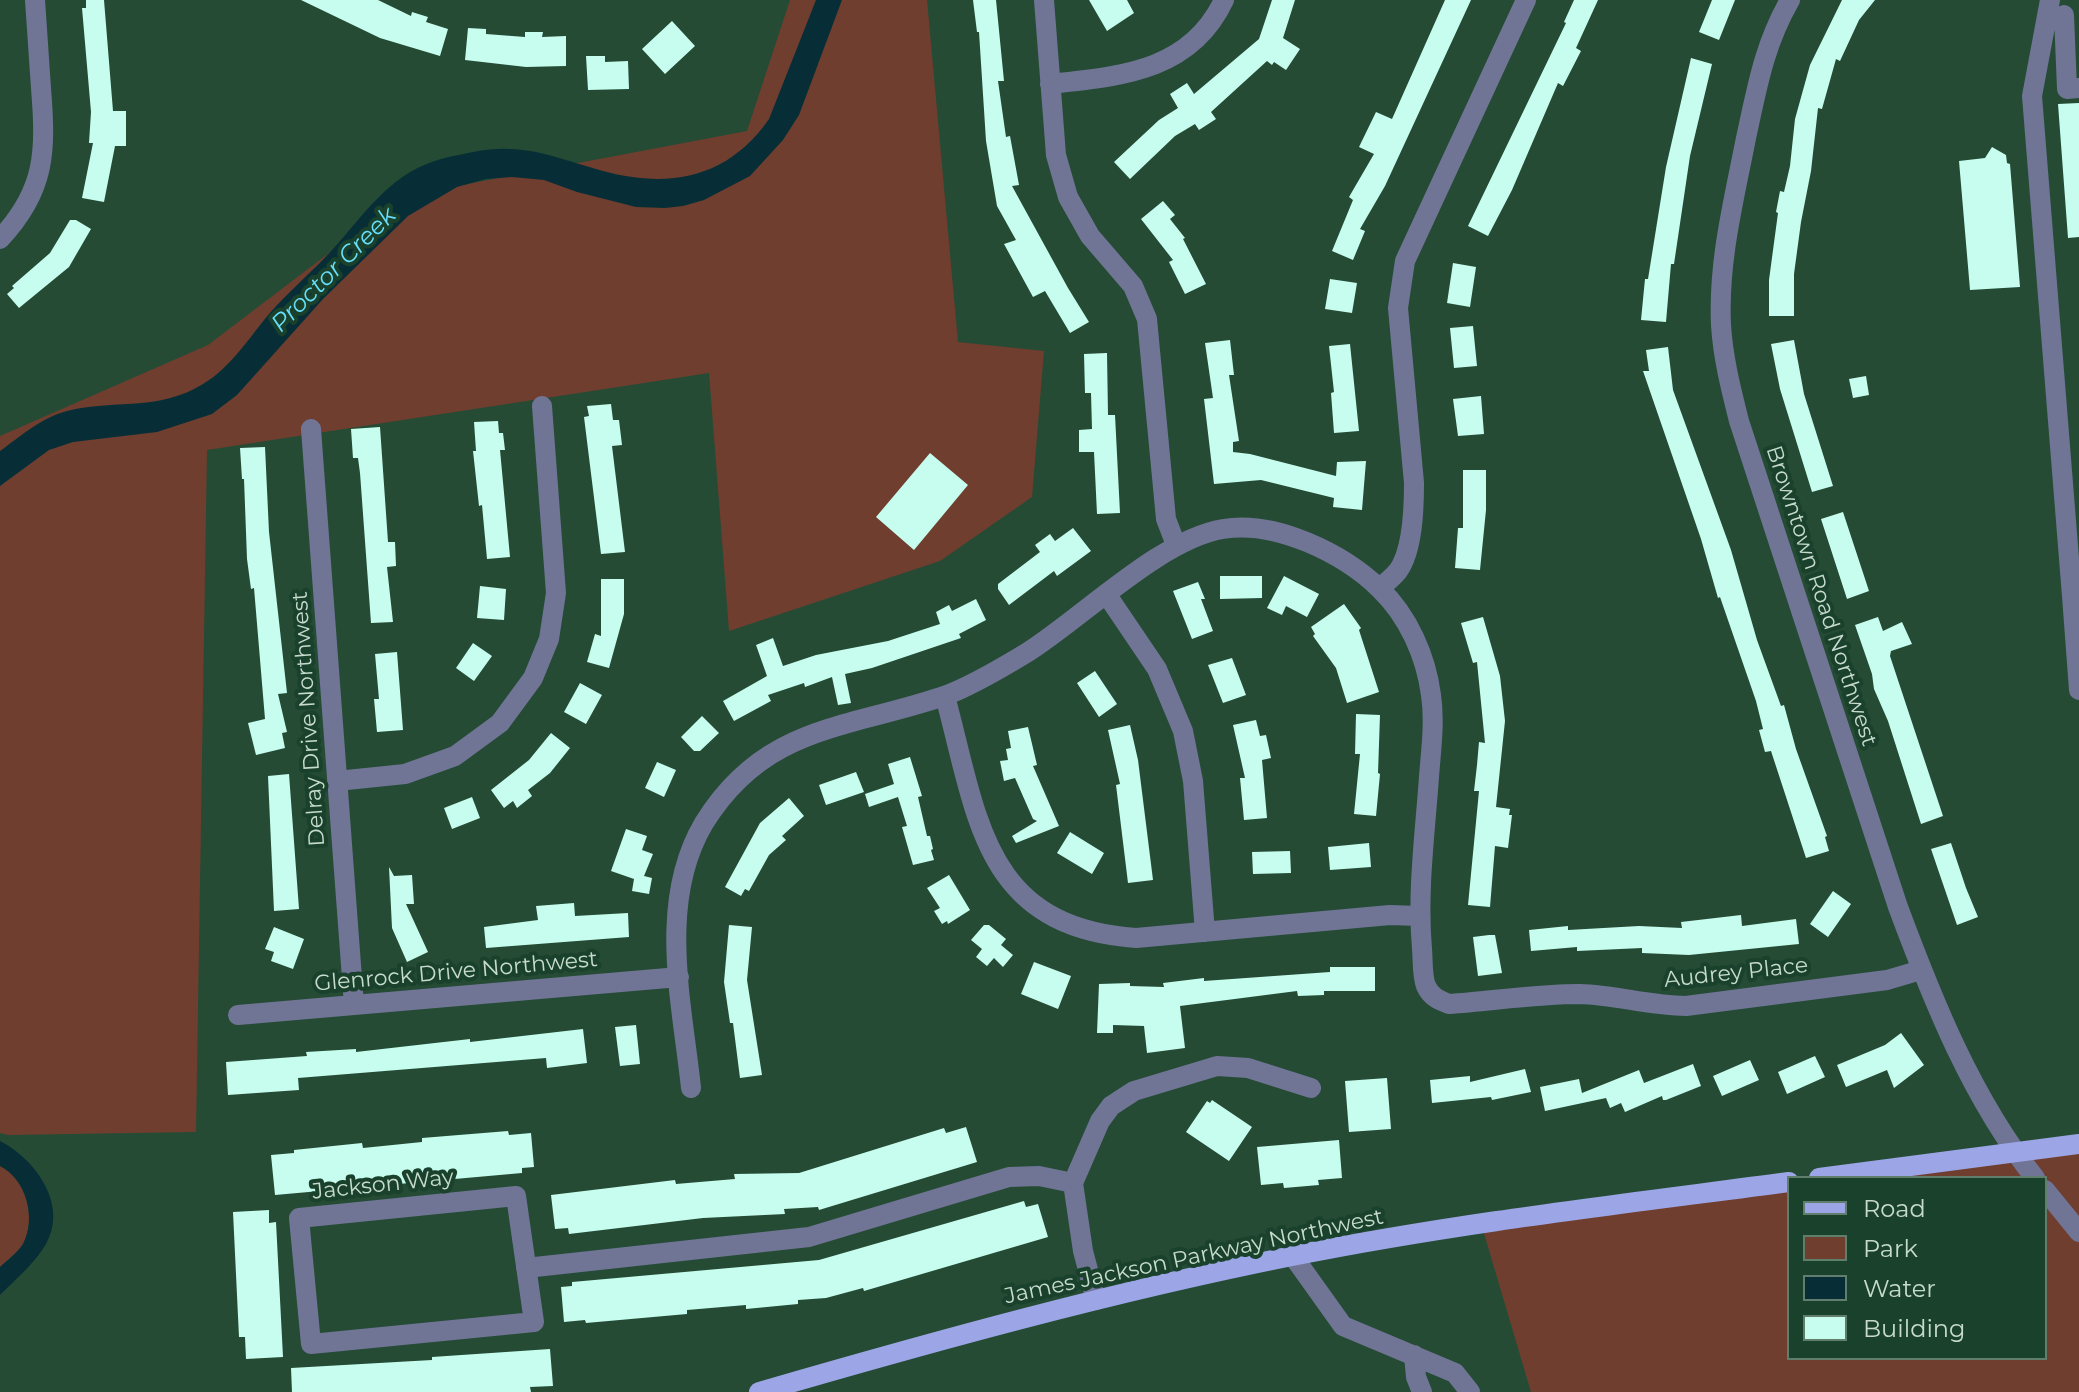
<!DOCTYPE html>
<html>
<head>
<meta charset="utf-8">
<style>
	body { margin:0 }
	#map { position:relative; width:2079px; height:1392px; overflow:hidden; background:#254b35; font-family:Montserrat,sans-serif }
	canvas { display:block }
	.legend { position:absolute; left:1787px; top:1176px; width:260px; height:184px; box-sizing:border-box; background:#1a412b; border:2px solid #5f7f6c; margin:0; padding:10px 14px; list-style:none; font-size:24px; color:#c6dbcd }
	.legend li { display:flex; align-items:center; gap:16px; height:40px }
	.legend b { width:40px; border:2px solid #5f7f6c }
</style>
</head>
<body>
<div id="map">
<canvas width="2079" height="1392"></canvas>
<ul class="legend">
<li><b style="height:10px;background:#9ca6e7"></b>Road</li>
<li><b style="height:22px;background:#6f3e2f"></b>Park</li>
<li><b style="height:22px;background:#072e37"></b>Water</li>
<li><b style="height:22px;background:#c7fdef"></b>Building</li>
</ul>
</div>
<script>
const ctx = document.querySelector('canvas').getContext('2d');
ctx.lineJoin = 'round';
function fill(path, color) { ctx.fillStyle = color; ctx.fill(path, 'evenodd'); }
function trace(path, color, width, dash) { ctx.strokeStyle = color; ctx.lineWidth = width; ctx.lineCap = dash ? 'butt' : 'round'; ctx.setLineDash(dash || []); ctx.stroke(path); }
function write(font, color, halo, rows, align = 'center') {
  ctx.font = font + ' Montserrat,sans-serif'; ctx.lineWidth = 8; ctx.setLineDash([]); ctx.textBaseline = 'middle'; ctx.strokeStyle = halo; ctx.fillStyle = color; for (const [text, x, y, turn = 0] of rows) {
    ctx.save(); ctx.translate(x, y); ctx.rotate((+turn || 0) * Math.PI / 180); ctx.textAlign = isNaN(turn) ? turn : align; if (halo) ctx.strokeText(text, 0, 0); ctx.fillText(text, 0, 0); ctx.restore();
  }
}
const green = new Path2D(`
	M790 0H927L958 342 1044 351 1032 497 940 561 729 631 709 373 207 450 196 1132 8 1135 0 1133V436L208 345 404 196 747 131Z
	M2079 1139V1392H1531L1480 1220 1789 1188V1358H2045V1178H1851Z
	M0 1166C26 1179 37 1218 23 1244 18 1252 7 1260 0 1267Z`);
const water = new Path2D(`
	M816 0H842L799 115 783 140 750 176 704 200 683 206 665 208 636 207 577 192 544 180 512 177 486 179 457 187 408 216 323 299 237 395 212 414 157 432 73 442 49 450 0 486V451C21 436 41 418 67 411 114 399 158 412 203 384 230 368 249 338 269 314 289 291 312 272 333 249 362 217 389 176 432 162 445 157 459 155 473 152 524 142 555 158 603 171 670 189 728 178 769 119Z
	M0 1141C34 1158 69 1204 46 1244 35 1263 16 1279 0 1295V1267C7 1261 18 1252 23 1244 37 1218 26 1179 0 1166Z`);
const building = new Path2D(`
	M86 0H104L113 111H126V146H115L104 202 82 198 93 143H89L91 112 82 8H86Z
	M301 0H378L411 16 412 12 428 17 426 22 448 29 440 56 380 38Z
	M973 0H996L1004 81H998L1006 137 1010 136 1019 185 1012 186 1068 288 1089 322 1070 333 1045 291 1033 297 1004 244 1016 240 997 206 986 141 979 32H977Z
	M1089 0H1127L1134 13 1107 31Z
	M1272 0H1295L1283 38 1300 49 1286 70 1274 62 1272 65 1267 61 1211 112 1216 119 1199 130 1195 124 1175 136 1130 179 1114 162 1159 120 1178 108 1170 94 1187 83 1194 94 1259 39Z
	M1445 0H1471L1385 186 1360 229 1365 231 1353 260 1332 251 1353 200 1349 197 1374 154 1359 147 1376 112 1392 119Z
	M1574 0H1598L1576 48 1581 51 1563 86 1558 83 1512 190 1488 236 1468 226 1566 23 1564 22Z
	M1712 0H1735L1719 40 1699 32Z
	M1842 0H1875L1859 20 1840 61 1836 59 1822 109 1818 108 1811 171 1801 222 1794 274V316H1769V280L1778 213 1776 212 1780 191 1784 192 1790 166 1795 119 1810 65Z
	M672 21 695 46 665 74 642 49Z
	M468 28 486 29V34L525 37V32H543L542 37 566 36V66L526 67 465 60Z
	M586 56H605V62L628 61 629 89 588 90Z
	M1691 58 1712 64 1690 156 1674 264H1671L1666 322 1641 320 1645 279H1648L1666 167Z
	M2079 103V237L2068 238 2058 104Z
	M1992 147 2006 155 2007 163 2010 164 2020 287 1970 290 1959 161 1985 158Z
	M1163 201 1175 215 1170 219 1185 238 1183 239 1206 284 1185 294 1169 262 1173 260 1141 219Z
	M70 220H76L91 229 69 267 19 308 7 294 14 288 12 286 50 253Z
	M1453 263 1476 267 1470 307 1447 303Z
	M1330 279 1357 283 1352 313 1325 309Z
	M1473 326 1477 366 1454 368 1450 328Z
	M1230 340 1234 375H1229L1239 441 1233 442V452L1250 454 1336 476 1337 462 1366 461 1362 510 1333 507 1334 498 1261 480 1214 484 1204 399 1213 398 1205 343Z
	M1794 340 1804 394 1833 486 1812 492 1780 389 1771 344Z
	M1350 344 1359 431 1334 433 1331 393 1334 392 1329 346Z
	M1668 347 1673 390 1731 550 1757 640 1781 706 1784 705 1796 749 1827 836 1825 837 1829 851 1806 858 1771 751 1765 752 1759 730 1763 729 1756 701 1720 597 1718 598 1701 539 1643 371H1649L1646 350Z
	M1107 353 1108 415H1115L1120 513 1097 514 1094 452H1079V430L1092 429 1091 393H1085L1084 354Z
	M1866 376 1869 395 1853 398 1849 379Z
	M1481 396 1484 434 1458 436 1453 399Z
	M611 404 613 420H619L622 445 612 446 625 552 601 554 584 417 589 416 587 406Z
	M498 421 499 433H503L505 450H500L510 557 487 559 482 505 479 506 473 451H476L474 422Z
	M380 427 388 542H395L396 566 387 567 393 622 371 623 360 473 358 458H353L351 429Z
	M265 447 269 532 287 693 278 694 287 732 282 733 285 748 256 755 248 723 265 719 254 588 251 589 247 559 244 479H242L240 448Z
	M930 453 968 485 914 550 876 517Z
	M1463 470H1486V510L1480 570 1455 568 1458 528H1463Z
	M1843 512 1869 591 1847 599 1821 519Z
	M1073 528 1091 551 1057 576 1054 571 1009 605 998 589V584L1040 552 1035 545 1050 534 1055 541Z
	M1220 576H1262V598L1220 599Z
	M1284 576 1319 594 1307 617 1286 606 1282 615 1267 608Z
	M601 579H624V614L609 668 587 662 595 634 601 636Z
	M1198 582 1205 599H1201L1213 631 1192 639 1173 591Z
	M480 586 506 589 504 620 477 618Z
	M976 599 986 620 959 634 961 638 872 668 845 674 851 703 838 705 832 677 805 687 804 683 768 695 771 701 734 721 723 701 767 676 756 645 773 638 783 666 816 655 888 641 940 624 936 612 949 605 952 611Z
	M1344 604 1361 628 1359 630 1379 692 1347 703 1336 668 1313 636 1315 634 1311 627Z
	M1483 617 1500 676 1505 721 1496 807 1510 809 1509 815H1512L1508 848 1495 846 1490 907 1468 905 1479 791H1474L1477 765 1479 742 1485 743 1477 662 1473 663 1461 623Z
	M1878 617 1883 631 1902 622 1912 644 1891 651 1890 656 1943 816 1921 824 1888 721 1874 689 1872 674 1855 625Z
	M473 643 492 656 474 681 456 668Z
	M397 652 403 730 377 732 374 699H379L375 654Z
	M1232 658 1246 695 1223 703 1208 665Z
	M1095 671 1117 704 1099 717 1077 683Z
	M580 683 602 695 586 724 564 712Z
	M1356 714 1380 715 1378 773 1380 774 1376 816 1354 814 1360 754H1355Z
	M702 716 719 733 700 751H694L681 737Z
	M1256 720 1260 736 1266 735 1271 758 1262 760 1267 818 1244 820 1240 778H1245L1233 725Z
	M1130 725 1138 760 1153 880 1128 883 1116 785 1120 784 1108 730Z
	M1028 727 1037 765 1033 766 1059 826 1016 843 1012 836 1037 821 1033 819 1015 778 1004 781 1000 761 1008 760 1006 749 1011 748 1008 731Z
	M551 733 570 748 550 773 528 790 532 796 517 808 513 801 504 808 491 790 529 760Z
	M910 757 922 796 918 797 927 836H930L933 849 931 850 934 860 913 865 902 827 907 826 898 797 869 807 865 794 894 784 888 764Z
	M657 762 676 770 664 797 645 788Z
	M856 772 864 792 826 805 819 785Z
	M289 774 299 909 274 911 268 776Z
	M472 797 480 818 452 829 444 808Z
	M789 798 804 816 782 836 786 840 769 855 749 891 745 889 741 896 725 887 760 823Z
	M626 829 647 836 642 850 653 854 644 876 652 878 649 894 632 891 634 879 611 871Z
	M1070 832 1104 853 1092 874 1057 853Z
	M1369 843 1371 867 1330 870 1328 847Z
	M1951 843 1966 888 1978 917 1957 925 1931 849Z
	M1290 851 1291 873 1253 874 1252 852Z
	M389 867 394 876 412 875 414 904H406L428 952 407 962 392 928Z
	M949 875 970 910 948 924 947 921 942 924 934 911 940 908 927 888Z
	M1833 891 1851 904 1828 937 1810 924Z
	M574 903 575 916 628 913 629 937 486 948 484 927 538 920 536 906Z
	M1741 915 1742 926 1796 919 1799 944 1689 955 1642 953V948L1577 951V947L1531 951 1529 930 1568 926V930L1639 926 1682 928 1681 922Z
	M729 925 752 927 747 980 762 1075 740 1078 733 1023H730L724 982Z
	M984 925H989L1006 939 1001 945 1013 955 1003 967 994 958 987 966 976 957 982 949 971 940Z
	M274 927 304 939 293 969 271 961 274 952 265 949Z
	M1489 935H1495L1502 973 1478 976 1473 937Z
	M1034 962 1071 976 1058 1009 1021 994Z
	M1330 967H1375V991H1324V995L1298 996 1297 991 1180 1006 1185 1048 1147 1053 1144 1026 1113 1025V1033H1097L1099 984 1130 983V986L1164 987 1163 983 1204 978V981L1330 972Z
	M636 1025 640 1064 620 1066 615 1027Z
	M583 1029 587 1063 547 1068 546 1058 298 1078 299 1090 228 1095 226 1062 307 1056 306 1052 356 1049V1052L470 1039V1042Z
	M1901 1033 1924 1065 1894 1088 1887 1070 1846 1087 1837 1065 1885 1045Z
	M1815 1056 1825 1077 1787 1094 1778 1072Z
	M1750 1060 1759 1080 1722 1096 1713 1076Z
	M1693 1064 1701 1086 1666 1100H1663L1662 1096 1625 1112 1621 1103 1610 1108 1606 1098 1545 1111 1540 1087 1579 1079 1582 1093 1639 1070 1644 1083Z
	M1525 1069 1531 1092 1492 1100 1491 1097 1432 1103 1430 1080 1470 1076V1082Z
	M1387 1078 1391 1129 1349 1132 1345 1081Z
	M1212 1100 1252 1127 1229 1161 1186 1132 1207 1101 1210 1103Z
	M966 1127 977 1162 819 1210 818 1207 784 1209 785 1214 703 1218 569 1234 568 1228 555 1229 551 1195 675 1180 676 1184 735 1179 734 1174 799 1173 944 1128 946 1133Z
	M508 1131 509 1135 531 1133 534 1167 522 1168V1173L275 1195 271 1155 294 1153V1150L362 1143 363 1148 422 1142V1138Z
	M1339 1140 1342 1178 1318 1180 1319 1185 1284 1188 1283 1183 1261 1185 1257 1147Z
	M1024 1201 1026 1207 1038 1204 1048 1237 864 1291 863 1288 826 1298 798 1300V1304L746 1309V1305L687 1310V1314L586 1323 585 1320 564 1322 561 1287 572 1286V1282L819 1260Z
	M269 1210V1223L276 1222 283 1357 246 1359 245 1337H239L233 1212Z
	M550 1349 553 1386 530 1387 531 1392H292L291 1368 432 1360V1357Z`);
const minor = new Path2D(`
	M1044 0 1056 155 1068 197 1090 236 1133 286 1147 319 1166 519 1176 545
	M1790 0C1764 45 1757 88 1746 138 1734 200 1718 261 1721 325 1723 358 1731 389 1739 421L1898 907C1933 1001 1972 1099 2035 1178
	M2050 0 2032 96 2072 596
	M2064 15 2067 89 2079 88
	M1050 84C1120 76 1190 72 1224 0
	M0 239C46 190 46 151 41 88 39 59 37 29 35 0
	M311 429 354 1005
	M1379 588C1386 583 1393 577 1398 571 1413 550 1414 508 1414 483L1398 308 1405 261 1526 0
	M1107 595 1157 669 1183 731 1193 781 1205 932
	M2079 596H2072L2079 690
	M945 696C978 818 983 927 1136 938L1390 915 1419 916
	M337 781 405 774 455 756 500 723 533 678 549 639 556 593 542 406
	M238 1015 679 977
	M691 1088C682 1002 657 902 704 823 764 726 845 729 941 697 966 689 1005 666 1028 652 1083 617 1161 539 1223 529 1275 520 1343 553 1380 589 1408 616 1426 656 1431 695 1435 722 1431 750 1429 777 1425 834 1417 892 1422 949 1423 960 1422 976 1426 986 1431 997 1439 1000 1449 1004 1492 1001 1537 994 1580 994 1616 995 1650 1006 1686 1006L1887 980 1921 970
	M2045 1190 2079 1232
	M516 1196 534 1322 311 1344 299 1218Z
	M1293 1256 1343 1326 1455 1373 1470 1392
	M526 1268 809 1237 1009 1177 1039 1176 1073 1183
	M1096 1300 1083 1251 1073 1183 1100 1121 1111 1106 1134 1091 1217 1066 1248 1068 1311 1088
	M1414 1355 1416 1377 1422 1392`);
const major = new Path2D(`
	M1819 1178 2079 1144
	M759 1392C935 1341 1112 1292 1292 1256 1456 1223 1623 1204 1789 1182`);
const streetNames = [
	["Browntown Road Northwest",1821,596,72],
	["Delray Drive Northwest",309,719,-94],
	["Glenrock Drive Northwest",456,972,-5],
	["Audrey Place",1736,973,-6],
	["Jackson Way",383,1185,-6],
	["James Jackson Parkway Northwest",1194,1257,-12]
];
const waterNames = [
	["Proctor Creek",334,270,-45]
];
fill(green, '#6f3e2f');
fill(water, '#072e37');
fill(building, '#c7fdef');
trace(minor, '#707596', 20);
trace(major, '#9ca6e7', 20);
write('22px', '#c6dbcd', '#1a412b', streetNames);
write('italic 24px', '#67defc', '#1a412b', waterNames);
</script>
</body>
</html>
